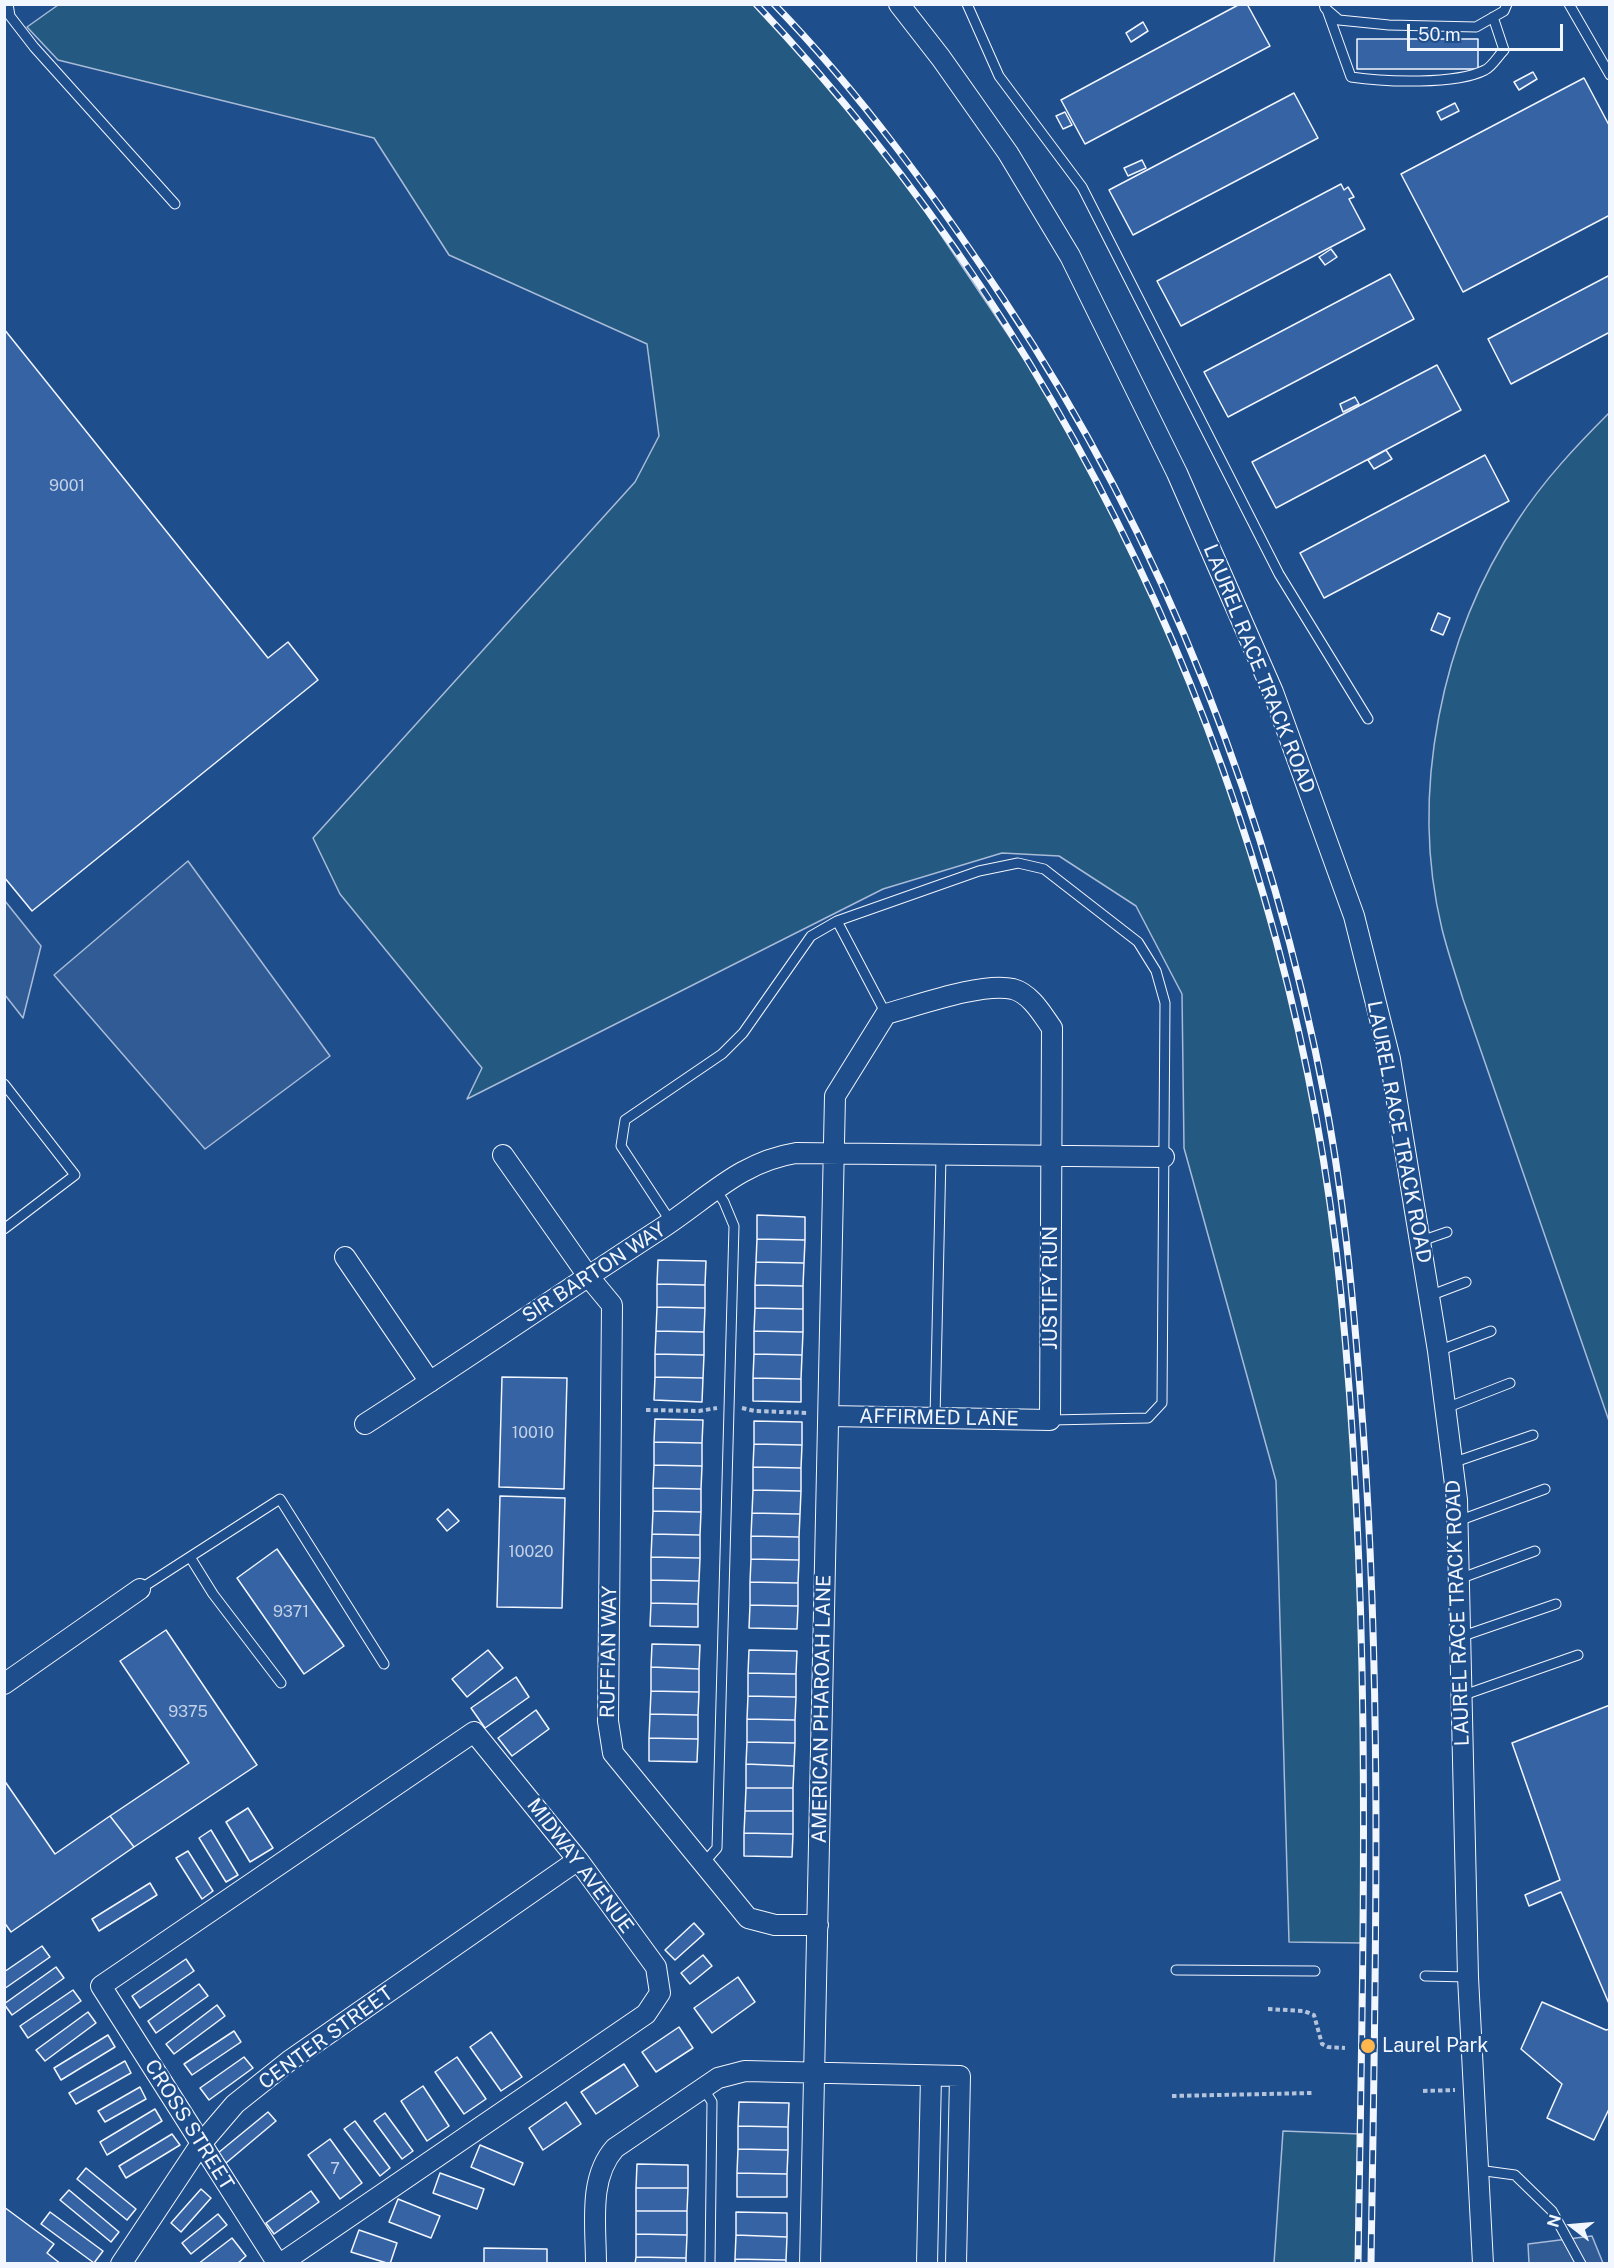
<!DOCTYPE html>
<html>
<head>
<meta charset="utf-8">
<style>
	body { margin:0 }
	#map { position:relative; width:1614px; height:2268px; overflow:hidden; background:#1f4e8c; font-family:"Public Sans",sans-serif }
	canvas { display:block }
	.frame { position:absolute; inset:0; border:6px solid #f2f6ff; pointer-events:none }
	.north { position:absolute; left:1542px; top:2196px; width:60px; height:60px; -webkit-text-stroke:4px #1f4e8c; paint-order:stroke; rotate:286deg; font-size:16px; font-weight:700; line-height:24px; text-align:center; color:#f2f6ff }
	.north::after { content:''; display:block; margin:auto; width:21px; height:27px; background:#f2f6ff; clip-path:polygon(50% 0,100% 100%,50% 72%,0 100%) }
	.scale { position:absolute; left:1407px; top:24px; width:156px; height:27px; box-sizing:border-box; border:3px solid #f2f6ff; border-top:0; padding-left:8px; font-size:18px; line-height:21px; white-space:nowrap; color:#f2f6ff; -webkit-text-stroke:4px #1f4e8c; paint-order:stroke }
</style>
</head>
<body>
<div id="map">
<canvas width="1614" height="2268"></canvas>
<div class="frame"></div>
<div class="north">N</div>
<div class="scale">50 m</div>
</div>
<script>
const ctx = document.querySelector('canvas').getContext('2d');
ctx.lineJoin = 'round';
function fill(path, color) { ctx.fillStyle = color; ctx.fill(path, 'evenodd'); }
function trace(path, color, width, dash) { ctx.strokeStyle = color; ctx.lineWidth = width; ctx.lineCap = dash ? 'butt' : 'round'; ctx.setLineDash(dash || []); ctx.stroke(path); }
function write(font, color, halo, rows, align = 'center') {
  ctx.font = font + ' "Public Sans",sans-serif'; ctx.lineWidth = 4.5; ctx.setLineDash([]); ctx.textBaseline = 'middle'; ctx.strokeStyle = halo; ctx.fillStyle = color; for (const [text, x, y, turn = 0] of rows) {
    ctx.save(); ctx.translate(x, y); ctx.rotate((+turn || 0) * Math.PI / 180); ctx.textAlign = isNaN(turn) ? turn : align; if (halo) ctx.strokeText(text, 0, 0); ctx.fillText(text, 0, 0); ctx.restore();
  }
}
const green = new Path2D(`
	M58 5H755L786 37 900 174 1048 394 1150 590 1206 725 1266 902 1300 1041 1324 1170 1341 1296 1360 1539 1365 1740 1363 1943 1289 1942 1276 1481 1184 1148 1182 994 1136 906 1059 856 1002 853 883 889 467 1099 482 1068 340 894 313 838 635 482 659 436 647 344 449 255 374 138 58 60 27 27Z
	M1609 413V1421L1463 999C1456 976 1448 953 1442 929 1409 793 1441 636 1518 520 1544 480 1576 446 1609 413Z
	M1283 2131 1360 2134 1358 2263H1274Z`);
const parking = new Path2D(`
	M188 861 330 1056 205 1149 54 975Z
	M5 901 41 946 23 1018 5 995Z
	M1592 2236 1603 2263H1529L1528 2244Z`);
const building = new Path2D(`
	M1240 4H1247L1270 46 1085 144 1061 100Z
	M1143 22 1148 31 1131 42 1126 33Z
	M1357 39H1478V69H1357Z
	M1533 72 1537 79 1519 90 1514 82Z
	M1584 78 1610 127V215L1463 292 1401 174Z
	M1294 93 1318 138 1133 235 1109 190Z
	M1455 103 1459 111 1441 120 1437 112Z
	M1065 112 1072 125 1063 129 1056 116Z
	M1142 160 1146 168 1128 176 1124 168Z
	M1341 184 1344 190 1348 187 1354 197 1349 199 1365 229 1181 326 1157 281Z
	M1331 249 1337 257 1325 265 1319 257Z
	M1390 274 1414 319 1228 417 1204 372Z
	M1610 275V332L1511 384 1488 339Z
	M4 329 268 658 288 642 318 680 32 911 4 877Z
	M1437 365 1461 410 1276 508 1252 462Z
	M1355 397 1359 404 1343 412 1340 404Z
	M1386 450 1392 459 1374 469 1368 460Z
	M1485 455 1509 501 1324 598 1300 553Z
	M1438 613 1450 618 1443 635 1431 630Z
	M757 1215 805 1217V1240L757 1239Z
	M757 1239 805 1240 804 1263 756 1262Z
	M658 1260 706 1261 705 1285 657 1284Z
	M756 1262 804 1263 803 1286 755 1285Z
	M657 1284 705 1285V1308L657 1307Z
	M755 1285 803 1286V1309L755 1308Z
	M657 1307 705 1308 704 1332 656 1331Z
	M755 1308 803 1309V1332L754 1331Z
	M656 1331 704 1332V1355L655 1354Z
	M754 1331 803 1332 802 1355 754 1354Z
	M655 1354 704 1355 703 1378 655 1377Z
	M754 1354 802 1355 801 1379 753 1378Z
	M502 1377 567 1378 564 1489 499 1487Z
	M655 1377 703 1378 702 1402 654 1400Z
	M753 1378 801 1379V1402L753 1401Z
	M655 1419 703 1420 702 1443 654 1442Z
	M754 1421 802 1422V1445L754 1444Z
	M654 1442 702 1443V1466L654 1465Z
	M754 1444 802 1445 801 1468 753 1467Z
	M654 1465 702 1466 701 1489 653 1488Z
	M753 1467 801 1468V1491L753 1490Z
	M653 1488 701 1489V1512L653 1511Z
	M753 1490 801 1491 800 1514 752 1513Z
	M500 1496 565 1498 562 1608 497 1607Z
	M448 1509 459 1521 447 1531 437 1519Z
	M653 1511 701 1512 700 1535 652 1534Z
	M752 1513 800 1514 799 1537 751 1536Z
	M652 1534 700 1535V1558L651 1557Z
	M751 1536 799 1537V1560L751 1559Z
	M277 1549 344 1646 304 1674 237 1578Z
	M651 1557 700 1558 699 1581 651 1580Z
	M751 1559 799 1560 798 1583 750 1582Z
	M651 1580 699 1581 698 1604 651 1603Z
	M750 1582 798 1583V1606L750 1605Z
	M651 1603 698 1604V1627L650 1626Z
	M750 1605 798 1606 797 1629 749 1628Z
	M166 1630 257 1765 134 1847 110 1816 189 1763 120 1661Z
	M652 1644 700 1645 699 1669 651 1667Z
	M488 1650 503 1668 467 1697 452 1679Z
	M749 1650 797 1651 796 1674 748 1673Z
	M651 1667 699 1669V1692L651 1691Z
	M748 1673 796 1674V1697L748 1696Z
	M516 1677 529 1697 485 1728 471 1708Z
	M651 1691 699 1692 698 1715 650 1714Z
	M748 1696 796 1697 795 1720 747 1719Z
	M1610 1705V2006L1561 1892 1529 1906 1525 1895 1560 1880 1512 1743Z
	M536 1710 549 1729 512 1756 498 1738Z
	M650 1714 698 1715V1739L649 1738Z
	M747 1719 795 1720V1743L747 1742Z
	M649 1738 698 1739 697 1762 649 1761Z
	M747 1742 795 1743 794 1766 746 1764Z
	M746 1764 794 1766 793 1788H746Z
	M4 1780 55 1854 110 1816 134 1847 11 1932 4 1922Z
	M746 1788H793V1811H745Z
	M248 1808 273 1848 250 1862 226 1822Z
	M745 1811H793V1834L744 1833Z
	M211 1830 238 1875 226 1882 199 1838Z
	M744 1833 793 1834 792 1857 744 1856Z
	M188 1851 213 1891 202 1899 176 1858Z
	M150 1883 157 1895 99 1931 92 1919Z
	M694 1923 704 1934 675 1960 665 1950Z
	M42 1946 50 1957 4 1989V1972Z
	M703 1955 712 1966 690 1984 681 1973Z
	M186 1959 194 1971 140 2008 132 1996Z
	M56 1967 64 1978 12 2015 4 2004Z
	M738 1977 755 2002 712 2033 694 2008Z
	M199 1984 208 1996 156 2033 148 2021Z
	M73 1990 81 2001 28 2038 20 2026Z
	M1542 2002 1606 2030 1610 2029V2107L1594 2140 1547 2118 1562 2084 1521 2049Z
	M217 2005 225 2016 174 2054 166 2044Z
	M88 2012 96 2023 45 2061 36 2050Z
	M679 2027 693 2048 656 2072 642 2052Z
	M234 2031 241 2042 192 2075 184 2064Z
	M491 2032 522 2077 501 2091 470 2047Z
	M108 2035 115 2047 61 2080 54 2068Z
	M244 2057 253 2068 209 2100 200 2088Z
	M457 2057 486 2099 464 2114 435 2072Z
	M125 2061 131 2073 76 2104 69 2093Z
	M624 2064 638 2086 596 2114 581 2092Z
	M423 2086 449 2126 427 2141 401 2101Z
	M140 2087 146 2099 105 2122 98 2111Z
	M566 2102 581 2124 543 2150 529 2128Z
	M739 2102 789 2103 788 2127 738 2126Z
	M155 2109 162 2121 107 2155 100 2142Z
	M268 2112 276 2121 226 2163 218 2153Z
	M385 2113 413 2151 402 2159 374 2121Z
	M355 2121 390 2168 380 2176 344 2129Z
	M738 2126 788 2127V2150L738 2149Z
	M172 2134 180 2145 126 2178 119 2166Z
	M330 2139 362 2183 340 2199 308 2155Z
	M480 2145 523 2163 514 2185 471 2167Z
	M738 2149 788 2150 787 2174 737 2173Z
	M637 2164 688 2165V2188H636Z
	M86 2168 136 2209 127 2220 77 2179Z
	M440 2173 484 2189 477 2209 433 2193Z
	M737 2173 787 2174V2197H737Z
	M636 2188H688L687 2211H636Z
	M201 2189 211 2198 181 2232 171 2223Z
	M69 2190 119 2232 111 2242 60 2200Z
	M311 2191 319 2202 274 2234 266 2223Z
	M398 2199 440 2216 431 2238 389 2222Z
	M4 2207 54 2244 47 2253 61 2264H4Z
	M636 2211H687V2235L636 2234Z
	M50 2212 103 2251 94 2263 41 2224Z
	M736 2212 787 2213V2237L736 2235Z
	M218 2214 227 2225 191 2254 182 2243Z
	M359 2230 397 2243 390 2264 351 2252Z
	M636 2234 687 2235 686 2258 636 2257Z
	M736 2235 787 2237 786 2260 735 2259Z
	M232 2238 246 2256 237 2264H198Z
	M484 2248 547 2249V2264H484Z
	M636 2257 686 2258V2264H635Z
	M735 2259 786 2260V2264H735Z`);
const path = new Path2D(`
	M742 1408 755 1411 809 1413
	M646 1410 699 1411 717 1408
	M1268 2009 1304 2011 1314 2015 1322 2044 1328 2047 1345 2048
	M1423 2091 1455 2090
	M1172 2096 1312 2093`);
const service = new Path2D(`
	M8 4 10 16 34 47 175 204
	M967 4 999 76 1082 187 1279 574 1368 719
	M1324 4 1325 8 1339 20 1389 25 1476 27 1504 11 1507 4
	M1569 4 1610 75
	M1327 10 1351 77C1384 82 1456 85 1485 70 1492 67 1498 56 1504 50L1493 17
	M837 921 886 1014
	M4 1084 75 1175 4 1229
	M671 1222 621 1146 625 1120 722 1054 743 1033 811 936 837 921 979 871 1018 863 1044 869 1138 942 1156 971 1165 1003 1162 1403 1148 1418 1050 1420
	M1421 1241 1447 1232
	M1429 1296 1466 1282
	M1438 1351 1491 1331
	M1446 1408 1510 1383
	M935 1418 941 1156
	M1452 1463 1533 1435
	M1458 1521 1545 1489
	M190 1557 213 1594 281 1683
	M1459 1579 1535 1551
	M140 1589 280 1499 384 1664
	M1460 1637 1556 1604
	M1461 1696 1578 1655
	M702 1865 717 1848 734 1226 724 1202 716 1190
	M1176 1970 1315 1971
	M1425 1976 1468 1977
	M703 2088 712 2102 710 2264
	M1478 2170 1515 2175 1552 2211 1581 2264`);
const minor = new Path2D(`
	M899 4 941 58 1008 153 1070 256 1177 473 1273 692 1354 916 1390 1059 1438 1351 1457 1500 1468 1977 1483 2264
	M503 1155 588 1276 612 1305 608 1721 613 1753 748 1918 775 1925H818
	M345 1257 430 1382
	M365 1424C465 1360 563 1292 662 1228 708 1198 740 1162 796 1153L1164 1157
	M4 1684 140 1589
	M121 2264 200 2145 235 2104 289 2061 578 1860
	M278 2264 101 1986 474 1732 578 1860 656 1967 660 1993 646 2014 280 2264
	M596 2264C596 2225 588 2178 615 2148L718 2078 745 2071 960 2076 956 2264
	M810 2264 835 1096 886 1014C919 1005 982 982 1013 989 1031 994 1042 1014 1052 1028L1050 1420 829 1416
	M927 2264 931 2076`);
const rail = new Path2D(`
	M756 4C1087 354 1294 817 1341 1295 1373 1617 1363 1940 1358 2264
	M774 4C861 94 935 196 1004 300 1165 542 1272 819 1326 1104 1346 1211 1355 1320 1363 1428 1383 1706 1375 1985 1371 2264`);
const markers = [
	[1368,2046,8,"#ffb74d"]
];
const numberNames = [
	["9001",67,486],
	["10010",533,1433],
	["10020",531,1552],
	["9371",291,1612],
	["9375",188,1712],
	["7",335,2169]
];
const streetNames = [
	["LAUREL RACE TRACK ROAD",1259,669,68],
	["LAUREL RACE TRACK ROAD",1399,1132,79],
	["SIR BARTON WAY",594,1273,-33],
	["JUSTIFY RUN",1051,1288,-90],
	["AFFIRMED LANE",939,1418,1],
	["LAUREL RACE TRACK ROAD",1458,1613,-92],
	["RUFFIAN WAY",609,1652,-89],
	["AMERICAN PHAROAH LANE",822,1709,-89],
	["MIDWAY AVENUE",580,1866,53],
	["CENTER STREET",326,2038,-36],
	["CROSS STREET",189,2125,58]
];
const poiNames = [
	["Laurel Park",1382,2046]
];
fill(green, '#245a82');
trace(green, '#a8bbd7', 1.5);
fill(parking, '#305b95');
trace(parking, '#a8bbd7', 1.5);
fill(building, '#3563a3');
trace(building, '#f2f6ff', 1.5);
trace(service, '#f2f6ff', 11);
trace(minor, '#f2f6ff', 22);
trace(path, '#b3c4dc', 4, [4.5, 3]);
trace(service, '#1f4e8c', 9);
trace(minor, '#1f4e8c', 20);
trace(rail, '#f2f6ff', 7);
trace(rail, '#1f4e8c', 4.5, [14]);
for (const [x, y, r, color] of markers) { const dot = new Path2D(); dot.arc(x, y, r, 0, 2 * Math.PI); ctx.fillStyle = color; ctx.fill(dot); trace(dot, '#1f4e8c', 2); }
write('16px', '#c3d1e8', null, numberNames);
write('20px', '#f2f6ff', '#1f4e8c', streetNames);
write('20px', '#f2f6ff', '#1f4e8c', poiNames, 'left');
</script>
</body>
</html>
